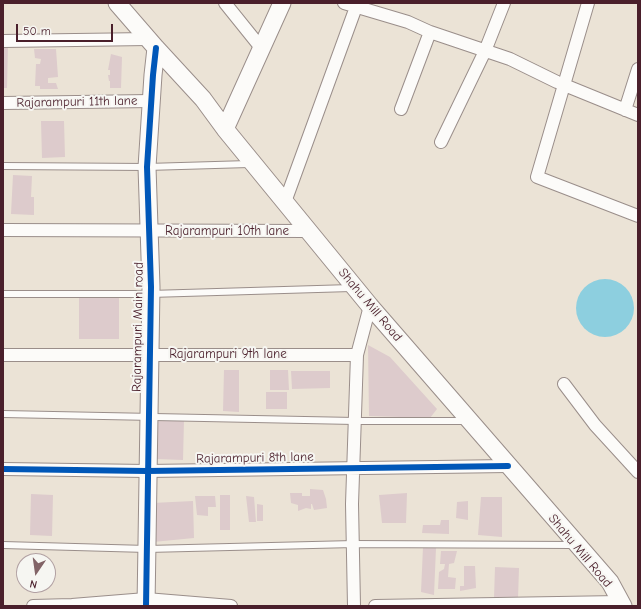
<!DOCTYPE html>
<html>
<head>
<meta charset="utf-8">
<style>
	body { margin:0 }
	#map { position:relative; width:641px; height:609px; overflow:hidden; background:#ebe3d6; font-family:"Comic Neue",sans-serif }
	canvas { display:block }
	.frame { position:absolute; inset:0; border:4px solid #4a1f2b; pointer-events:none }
	.north { position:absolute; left:16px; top:553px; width:40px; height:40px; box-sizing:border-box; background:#f6f6f2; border:1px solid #b1a0a2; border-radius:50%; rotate:193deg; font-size:11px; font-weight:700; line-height:16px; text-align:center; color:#4a1f2b }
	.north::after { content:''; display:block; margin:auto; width:14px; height:18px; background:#826467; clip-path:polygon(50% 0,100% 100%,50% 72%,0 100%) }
	.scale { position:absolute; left:16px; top:24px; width:97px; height:18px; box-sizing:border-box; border:2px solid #4a1f2b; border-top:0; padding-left:5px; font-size:12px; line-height:14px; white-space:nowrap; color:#4a1f2b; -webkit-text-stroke:3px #f6f6f2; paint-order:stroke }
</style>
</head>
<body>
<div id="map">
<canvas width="641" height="609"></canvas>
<div class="frame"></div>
<div class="north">N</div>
<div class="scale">50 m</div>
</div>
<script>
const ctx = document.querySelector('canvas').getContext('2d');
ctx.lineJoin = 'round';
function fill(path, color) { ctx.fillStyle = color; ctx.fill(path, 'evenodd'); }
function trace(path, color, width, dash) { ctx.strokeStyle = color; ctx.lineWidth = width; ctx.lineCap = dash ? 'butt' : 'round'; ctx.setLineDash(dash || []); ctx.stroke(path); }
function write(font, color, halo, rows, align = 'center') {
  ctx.font = font + ' "Comic Neue",sans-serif'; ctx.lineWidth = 4; ctx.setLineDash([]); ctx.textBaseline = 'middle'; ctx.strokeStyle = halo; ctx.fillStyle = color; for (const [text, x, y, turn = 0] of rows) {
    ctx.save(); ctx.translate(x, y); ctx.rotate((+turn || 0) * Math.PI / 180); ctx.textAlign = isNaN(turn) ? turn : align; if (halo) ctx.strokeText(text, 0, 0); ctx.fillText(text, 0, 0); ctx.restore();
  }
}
const water = new Path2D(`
	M576 308a29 29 0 1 1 58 0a29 29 0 1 1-58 0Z`);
const building = new Path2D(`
	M3 45H8L7 88H3Z
	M34 49H56L58 77 48 78V83H56L58 89H40V86H35L36 64H40L41 59 35 58Z
	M111 54 122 57 121 88H110V81H109L108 75H110V70H108Z
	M41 121H64L65 157 42 158Z
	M13 175 32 176 31 197H34V215L11 214Z
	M119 295V339H79V296Z
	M368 345 390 357 437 409 430 418 369 416Z
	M224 370H239V412L223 411Z
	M270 370H288L289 390H270Z
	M291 371H330V388L292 389Z
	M266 392H287V409H266Z
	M156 420H184L183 460 156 459Z
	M310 489 323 490 326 499 327 508 314 510 312 504H311V509L306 508 298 511V505L291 503 290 493H302V496H310Z
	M407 493 406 523H382L379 495Z
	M31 494 53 495 52 536 30 535Z
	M220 495H230V530H220Z
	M195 496H215L216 507H208V516L197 515Z
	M246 496 254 497 256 522H249Z
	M481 497H502V537L478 535Z
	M193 501 194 538 153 542 152 503Z
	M468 501V520L456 518 457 502Z
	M257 504 263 505V521H257Z
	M441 520H449V534L422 533 423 525H440Z
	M423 547 436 548 434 595 421 592Z
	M441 551H457L454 563 449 564 448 577 456 578 455 589H438L439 572 444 569 445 564H440Z
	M464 566H475L476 588 460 591V586H464Z
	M495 567 519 568 518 599 494 598Z`);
const lane = new Path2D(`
	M3 166 147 167 249 164
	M3 294H150L351 288
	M3 414 355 421H467
	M3 545 147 549 354 544 573 545`);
const street = new Path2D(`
	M225 3 262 49
	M344 3 408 22 430 32 510 59 557 82 638 115
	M588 3 537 177 638 216
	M3 41 148 39
	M3 103 151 101
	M401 109 430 32
	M625 110 638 69
	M441 142 485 51 504 3
	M285 202 356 7
	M3 230 307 231
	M3 355H357
	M564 384 595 425 638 472
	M3 469 147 471 508 466
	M33 606 72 605 146 599 231 606
	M354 606 352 504 357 355 370 306
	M375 606 619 602`);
const secondary = new Path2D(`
	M117 3 156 48 203 99 225 129 370 306 610 582 623 606
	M225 129 282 3
	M146 606 151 287 147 167 153 75 156 48`);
const cycleway = new Path2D(`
	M3 469 147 471 508 466
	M146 606 151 287 147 167 153 75 156 48`);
const streetNames = [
	["Rajarampuri 11th lane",77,102,-1],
	["Rajarampuri 10th lane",227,231],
	["Shahu Mill Road",370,305,50],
	["Rajarampuri Main road",138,327,-89],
	["Rajarampuri 9th lane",228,354],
	["Rajarampuri 8th lane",255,458,-1],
	["Shahu Mill Road",580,551,50]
];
fill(water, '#8dcfdf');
fill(building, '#ddcbcc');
trace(lane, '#9a8e8a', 8);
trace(street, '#9a8e8a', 14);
trace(secondary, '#9a8e8a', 19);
trace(lane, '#fcfbf9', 6);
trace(street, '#fcfbf9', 12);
trace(secondary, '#fcfbf9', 17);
trace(cycleway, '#0057b8', 6);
write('13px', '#4a1f2b', '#f6f6f2', streetNames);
</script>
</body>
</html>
